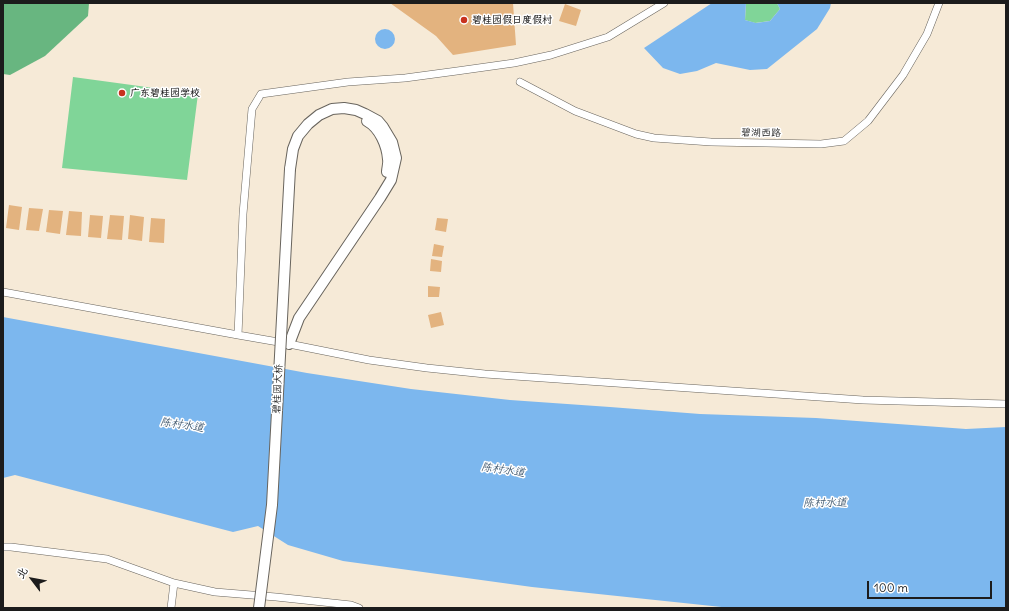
<!DOCTYPE html>
<html>
<head>
<meta charset="utf-8">
<style>
	body { margin:0 }
	#map { position:relative; width:1009px; height:611px; overflow:hidden; background:#f6ead7; font-family:Delius,"LXGW WenKai TC",sans-serif }
	canvas { display:block }
	.frame { position:absolute; inset:0; border:4px solid #1c1c1c; pointer-events:none }
	.north { position:absolute; left:12px; top:559px; width:40px; height:40px; -webkit-text-stroke:3px #fff; paint-order:stroke; rotate:302deg; font-size:11px; font-weight:700; line-height:16px; text-align:center; color:#1c1c1c }
	.north::after { content:''; display:block; margin:auto; width:14px; height:18px; background:#1c1c1c; clip-path:polygon(50% 0,100% 100%,50% 72%,0 100%) }
	.scale { position:absolute; left:867px; top:581px; width:125px; height:18px; box-sizing:border-box; border:2px solid #1c1c1c; border-top:0; padding-left:5px; font-size:12px; line-height:14px; white-space:nowrap; color:#1c1c1c; -webkit-text-stroke:3px #fff; paint-order:stroke }
</style>
</head>
<body>
<div id="map">
<canvas width="1009" height="611"></canvas>
<div class="frame"></div>
<div class="north">北</div>
<div class="scale">100 m</div>
</div>
<script>
const ctx = document.querySelector('canvas').getContext('2d');
ctx.lineJoin = 'round';
function fill(path, color) { ctx.fillStyle = color; ctx.fill(path, 'evenodd'); }
function trace(path, color, width, dash) { ctx.strokeStyle = color; ctx.lineWidth = width; ctx.lineCap = dash ? 'butt' : 'round'; ctx.setLineDash(dash || []); ctx.stroke(path); }
function write(font, color, halo, rows, align = 'center') {
  ctx.font = font + ' Delius,"LXGW WenKai TC",sans-serif'; ctx.lineWidth = 3; ctx.setLineDash([]); ctx.textBaseline = 'middle'; ctx.strokeStyle = halo; ctx.fillStyle = color; for (const [text, x, y, turn = 0] of rows) {
    ctx.save(); ctx.translate(x, y); ctx.rotate((+turn || 0) * Math.PI / 180); ctx.textAlign = isNaN(turn) ? turn : align; if (halo) ctx.strokeText(text, 0, 0); ctx.fillText(text, 0, 0); ctx.restore();
  }
}
const green = new Path2D(`
	M746 3H777L780 9 770 21 755 23 745 20Z
	M73 77 198 94 187 180 62 168Z`);
const forest = new Path2D(`
	M3 3H89L88 16 45 56 10 75 3 74Z`);
const water = new Path2D(`
	M712 3H746L745 20 756 23 770 21 780 9 777 3H831L830 8 817 29 767 69 750 70 716 63 697 71 680 74 663 68 644 48Z
	M375 39a10 10 0 1 1 20 0a10 10 0 1 1-20 0Z
	M3 317 307 373 411 389 510 400 610 407 700 414 816 418 966 429 1006 427V608H731L532 587 343 561 288 545 258 526 233 532 15 475 3 478Z`);
const building = new Path2D(`
	M390 3H513L516 45 453 55 436 36Z
	M565 4 581 10 576 26 559 21Z
	M9 205 22 207 19 230 6 228Z
	M29 208 43 209 39 231 26 230Z
	M49 210 63 211 60 234 46 232Z
	M69 211 82 212 81 236 66 235Z
	M90 215 103 216 101 238 88 237Z
	M110 215 124 216 122 240 107 239Z
	M130 215 144 217 142 241 128 239Z
	M151 218 165 219 164 243 149 242Z
	M437 218 448 219 446 232 435 230Z
	M434 244 444 246 442 257 432 256Z
	M431 259 442 261 441 272 430 271Z
	M428 286 440 287 439 297H428Z
	M441 312 444 325 431 328 428 315Z`);
const street = new Path2D(`
	M520 82 575 111 636 134 654 138 711 142 821 144 844 141 868 121 903 75 927 34 939 3
	M3 292 238 335 284 343 369 360 427 368 485 374 863 400 1006 404
	M238 335 243 214 252 109 261 94 348 82 405 78 457 71 514 63 551 55 608 37 664 3
	M3 547H11L107 559 174 583 215 592 276 597 351 605 359 608
	M171 608 174 583`);
const secondary = new Path2D(`
	M367 121C380 128 387 146 388 159 389 163 387 168 387 172
	M289 344 299 318 380 198 391 180 396 158 392 142 383 127 378 121 365 114 356 110 344 108 332 109 319 115 308 124 298 136 293 149 290 169`);
const secondaryBridge = new Path2D(`
	M259 608 272 505 290 169`);
const markers = [
	[464,20,4,"#c8321e"],
	[122,93,4,"#c8321e"]
];
const poiNames = [
	["碧桂园假日度假村",472,20],
	["广东碧桂园学校",130,93]
];
const streetNames = [
	["碧湖西路",761,133,1],
	["碧桂园大桥",278,389,-87]
];
const waterNames = [
	["陈村水道",182,425,8],
	["陈村水道",503,470,8],
	["陈村水道",825,503,-1]
];
fill(green, '#80d598');
fill(forest, '#68b680');
fill(water, '#7cb7ee');
fill(building, '#e3b37f');
trace(street, '#68645d', 8);
trace(secondary, '#68645d', 12);
trace(street, '#fff', 7);
trace(secondary, '#fff', 10);
trace(secondaryBridge, '#68645d', 12, []);
trace(secondaryBridge, '#fff', 10);
for (const [x, y, r, color] of markers) { const dot = new Path2D(); dot.arc(x, y, r, 0, 2 * Math.PI); ctx.fillStyle = color; ctx.fill(dot); trace(dot, '#fff', 1.5); }
write('bold 10px', '#1c1c1c', '#fff', poiNames, 'left');
write('10px', '#1c1c1c', '#fff', streetNames);
write('italic 11px', '#425a70', '#fff', waterNames);
</script>
</body>
</html>
